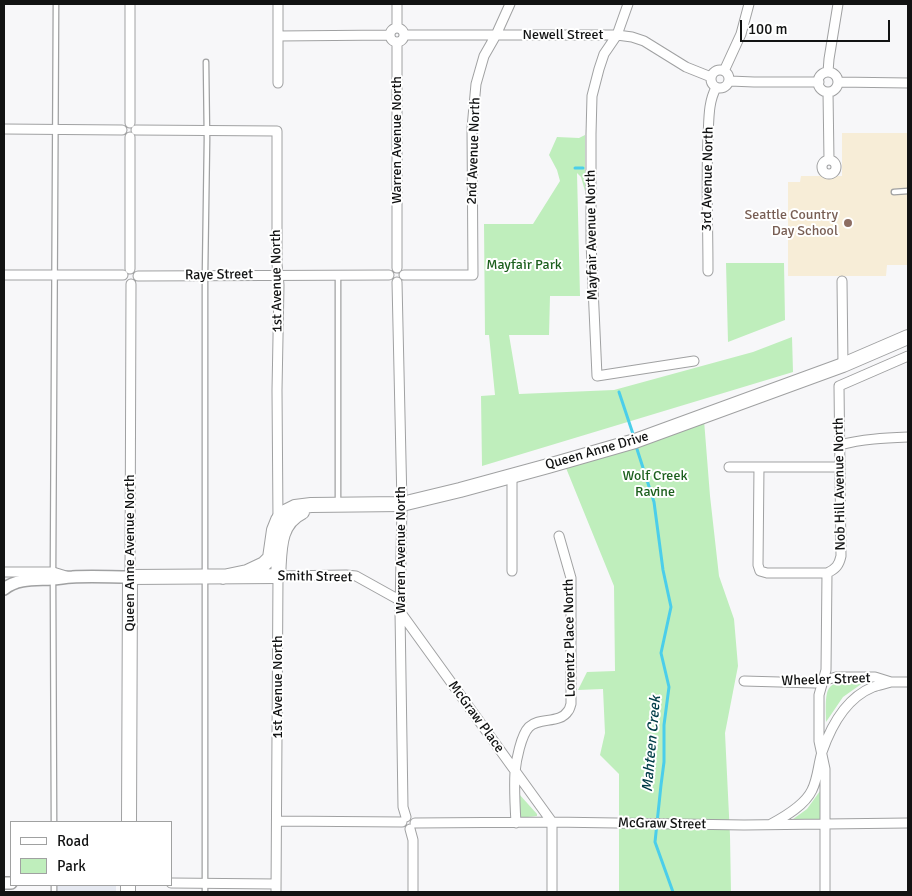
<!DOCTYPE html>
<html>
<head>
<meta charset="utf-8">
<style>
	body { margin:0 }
	#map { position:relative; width:912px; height:896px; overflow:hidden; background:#f7f7f9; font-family:Signika,sans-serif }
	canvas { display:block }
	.frame { position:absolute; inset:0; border:5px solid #121313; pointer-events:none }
	.legend { position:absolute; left:10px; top:821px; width:162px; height:65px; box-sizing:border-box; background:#fff; border:1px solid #a0a1a1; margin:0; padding:6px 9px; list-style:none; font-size:15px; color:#121313 }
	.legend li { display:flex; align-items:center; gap:10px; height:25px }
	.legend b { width:25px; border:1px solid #a0a1a1 }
	.scale { position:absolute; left:740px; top:20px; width:150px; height:22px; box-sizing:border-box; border:2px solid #121313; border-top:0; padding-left:6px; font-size:15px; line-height:18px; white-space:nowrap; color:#121313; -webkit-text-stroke:4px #fff; paint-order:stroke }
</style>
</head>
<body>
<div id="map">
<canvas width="912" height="896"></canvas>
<div class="frame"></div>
<ul class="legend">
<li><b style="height:6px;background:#fff"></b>Road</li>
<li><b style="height:14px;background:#bfeebc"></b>Park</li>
</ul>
<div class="scale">100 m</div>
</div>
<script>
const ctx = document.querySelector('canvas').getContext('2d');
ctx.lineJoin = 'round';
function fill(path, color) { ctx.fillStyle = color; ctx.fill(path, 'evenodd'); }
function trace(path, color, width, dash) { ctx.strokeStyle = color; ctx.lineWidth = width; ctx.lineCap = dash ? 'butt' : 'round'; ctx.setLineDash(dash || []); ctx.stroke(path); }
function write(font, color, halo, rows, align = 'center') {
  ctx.font = font + ' Signika,sans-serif'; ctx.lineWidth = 4; ctx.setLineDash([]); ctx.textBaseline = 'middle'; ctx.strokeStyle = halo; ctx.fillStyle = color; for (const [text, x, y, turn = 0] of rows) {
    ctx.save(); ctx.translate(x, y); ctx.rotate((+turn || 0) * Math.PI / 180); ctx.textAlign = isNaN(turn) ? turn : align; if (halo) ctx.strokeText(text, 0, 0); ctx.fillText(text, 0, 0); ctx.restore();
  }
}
const built = new Path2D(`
	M56 885H116V892H55Z`);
const education = new Path2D(`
	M842 133H908V265H887L886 276H788V182H800L801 176H842Z`);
const green = new Path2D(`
	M585 135V191L581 177 577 173 580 296H550L549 335H509L519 394 614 390 753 352 792 337 793 372 482 466 481 396 495 395 489 335H485L484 224H533L560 181 557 170 549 155 557 137 579 138Z
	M726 263H784L785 320 728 342Z
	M704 420 710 496 719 576 734 619 738 666 725 733 730 836 731 892H619V774L600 755 605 733 603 689 578 690 587 672 615 671 614 586 566 468 596 456Z
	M867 680 843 697 826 722C826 714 825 701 827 693 830 678 854 681 867 680Z
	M820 791V821L789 822 807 809Z
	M519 794 537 814V816L519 818Z`);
const stream = new Path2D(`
	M575 168H583
	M619 392 634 437
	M636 446 654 502 663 570 671 607 661 653 669 687 664 725V762L661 785 655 842 673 892`);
const service = new Path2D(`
	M894 192 908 191
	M338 275V504
	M53 572 56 4
	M53 579 54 822
	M54 885V892
	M205 892V275L207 139 206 62`);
const minor = new Path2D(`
	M278 4V83
	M397 4V28
	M628 4 617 35 604 54 599 69 592 96 591 134V242L597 376 694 361
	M390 35a7 7 0 1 1 14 0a7 7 0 1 1-14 0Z
	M404 35H617L632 37 644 41 686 67 711 77
	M278 36 390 35
	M711 79a9 9 0 1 1 18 0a9 9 0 1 1-18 0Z
	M724 71 741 34 749 4
	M828 72 829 59 838 4
	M818 82a10 10 0 1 1 20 0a10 10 0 1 1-20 0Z
	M730 81 754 82H819
	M838 82 908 83
	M828 92 829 160
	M130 123V4
	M4 129 122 130
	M136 130 277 131V264L279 285 277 390 278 520
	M130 137V269
	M822 167a7 7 0 1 1 14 0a7 7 0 1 1-14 0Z
	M397 268V42
	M708 271C708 226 706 181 708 137 709 121 708 102 716 88
	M4 275H123
	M404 275H473L472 128 476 84 484 56 496 35 510 4
	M138 276 389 275
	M842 281 843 365
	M397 282 402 504 400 612 403 807 406 817
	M840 445C862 439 885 438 908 437
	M729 467H840
	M759 467 758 565 760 571 767 573H827
	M512 571V475
	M4 572H53L66 576
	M130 577 131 284
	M401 613 552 822
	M744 681 815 683 836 677H875L891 682H908
	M277 821 402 822
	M415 823 552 822 744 825 908 823
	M516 823C515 806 514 788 515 772 516 761 521 735 529 727 539 717 560 724 568 711 570 709 570 706 571 704V578L559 536
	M771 824C786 816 805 805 812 790 818 778 818 765 822 752 831 726 846 698 873 687 878 685 885 684 891 682
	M410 829 413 840V892
	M171 883 276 884
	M276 892 278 576 346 575 356 576 401 601
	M552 892V822
	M825 892V769L819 741V695L826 670 827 573C836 569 839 565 841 556L839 386 908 356`);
const tertiary = new Path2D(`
	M4 589C18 578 35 580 52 579 59 579 65 577 72 577 91 576 111 577 130 577
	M4 883H11`);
const secondary = new Path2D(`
	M223 577 247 572 264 564 270 558 274 530 278 520 283 513 295 507 311 505 402 504 460 490 548 466 635 441 843 365 908 337
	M129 822 130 577 278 576C280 552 277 524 302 512
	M128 885V892`);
const markers = [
	[848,223,5,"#8d6e63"]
];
const streetNames = [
	["Newell Street",563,35],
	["Warren Avenue North",397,140,-90],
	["2nd Avenue North",474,151,-88],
	["3rd Avenue North",708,179,-89],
	["Mayfair Avenue North",592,235,-91],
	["Raye Street",219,275,-1],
	["1st Avenue North",277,281,-91],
	["Queen Anne Drive",597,451,-16],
	["Nob Hill Avenue North",840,484,-91],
	["Warren Avenue North",401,550,-90],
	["Queen Anne Avenue North",130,553,-90],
	["Smith Street",315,577,1],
	["Lorentz Place North",570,638,-91],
	["Wheeler Street",826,680,-2],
	["1st Avenue North",278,687,-90],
	["McGraw Place",476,717,54],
	["McGraw Street",662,824,1]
];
const educationNames = [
	["Seattle Country",838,215],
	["Day School",838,231]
];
const parkNames = [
	["Mayfair Park",524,265],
	["Wolf Creek",655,476],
	["Ravine",655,492]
];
const waterNames = [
	["Mahteen Creek",652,744,-85]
];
fill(built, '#e5e8f0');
fill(education, '#f7edd7');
fill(green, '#bfeebc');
trace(stream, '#4bceea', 3);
trace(service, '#a0a1a2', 7);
trace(minor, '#a0a1a2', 11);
trace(tertiary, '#a0a1a2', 14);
trace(secondary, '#a0a1a2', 16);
trace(service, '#fff', 4.5);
trace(minor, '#fff', 9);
trace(tertiary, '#fff', 11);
trace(secondary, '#fff', 14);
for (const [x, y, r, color] of markers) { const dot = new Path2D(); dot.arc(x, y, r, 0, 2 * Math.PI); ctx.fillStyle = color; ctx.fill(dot); trace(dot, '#fff', 2); }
write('14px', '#121313', '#fff', streetNames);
write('14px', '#785e54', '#fff', educationNames, 'right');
write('14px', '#1c5f1d', '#fff', parkNames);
write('italic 15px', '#003c47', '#fff', waterNames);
</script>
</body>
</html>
